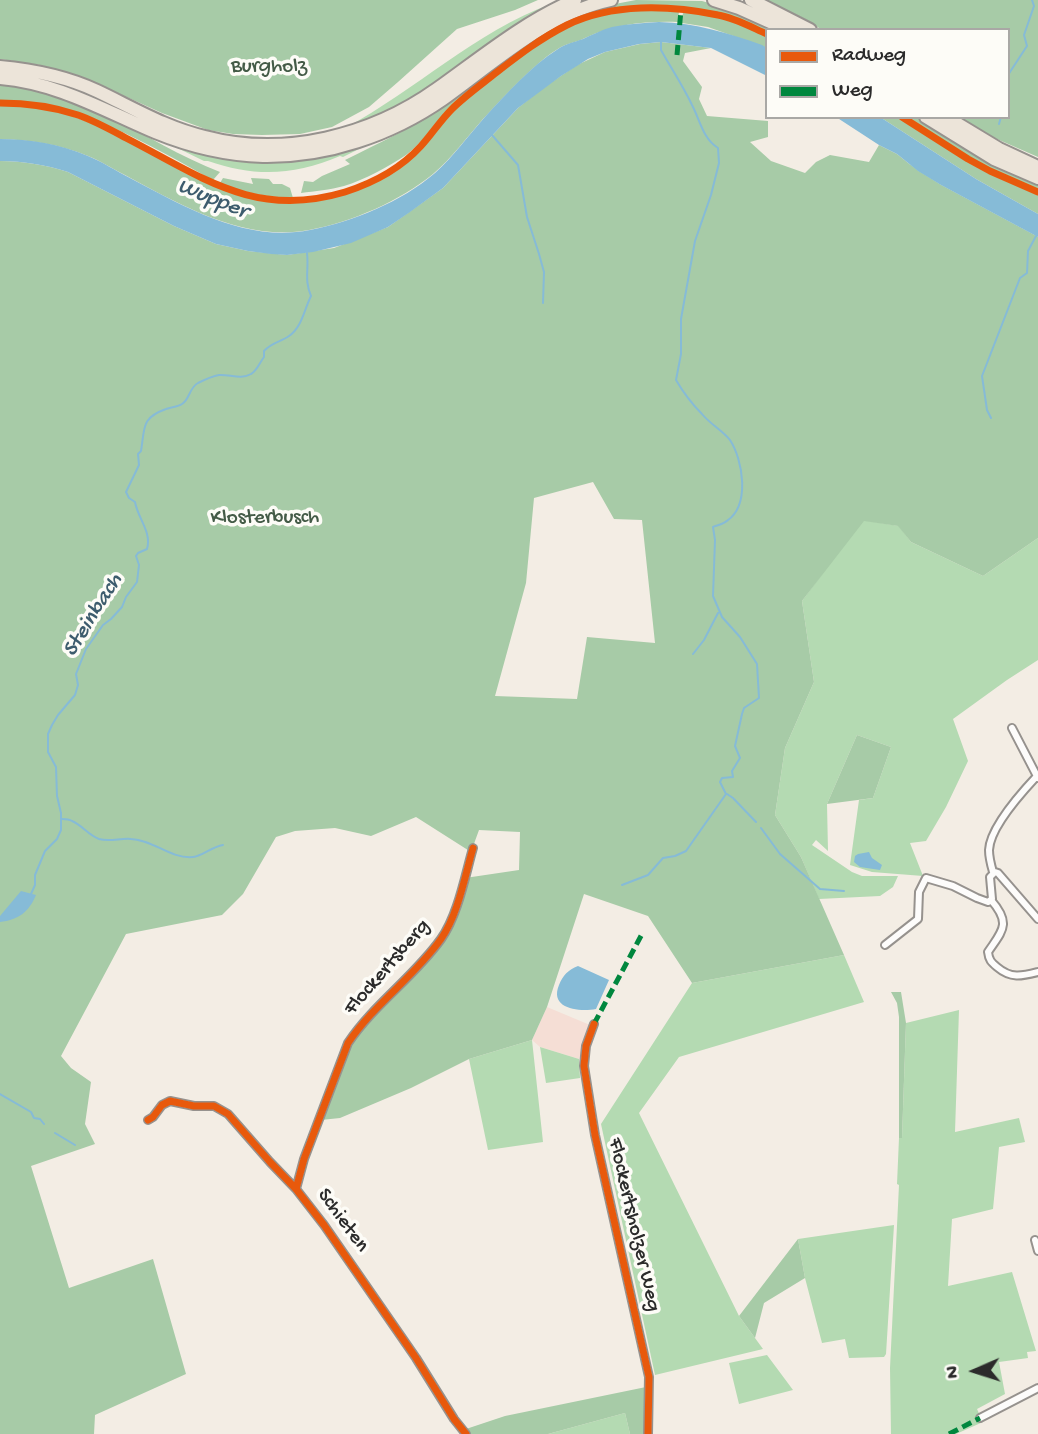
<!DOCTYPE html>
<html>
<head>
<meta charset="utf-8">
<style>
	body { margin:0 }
	#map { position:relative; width:1038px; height:1434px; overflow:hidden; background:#f3ede4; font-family:"Gochi Hand",sans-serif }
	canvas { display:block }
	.legend { position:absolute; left:765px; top:28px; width:245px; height:91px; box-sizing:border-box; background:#fdfcf7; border:2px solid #a9a8a5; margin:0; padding:9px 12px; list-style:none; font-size:21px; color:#2b2b2b }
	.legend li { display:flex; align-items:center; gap:14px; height:35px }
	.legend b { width:35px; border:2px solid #a9a8a5 }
	.north { position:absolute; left:940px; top:1336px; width:70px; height:70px; -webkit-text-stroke:5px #fdfcf7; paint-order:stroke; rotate:267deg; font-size:19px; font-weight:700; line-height:28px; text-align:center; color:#2b2b2b }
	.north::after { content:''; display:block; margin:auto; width:24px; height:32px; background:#2b2b2b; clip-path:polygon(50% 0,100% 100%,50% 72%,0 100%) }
</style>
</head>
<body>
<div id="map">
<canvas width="1038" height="1434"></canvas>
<ul class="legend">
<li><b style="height:9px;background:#e8590c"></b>Radweg</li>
<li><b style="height:9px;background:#00873e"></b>Weg</li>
</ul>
<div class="north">N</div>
</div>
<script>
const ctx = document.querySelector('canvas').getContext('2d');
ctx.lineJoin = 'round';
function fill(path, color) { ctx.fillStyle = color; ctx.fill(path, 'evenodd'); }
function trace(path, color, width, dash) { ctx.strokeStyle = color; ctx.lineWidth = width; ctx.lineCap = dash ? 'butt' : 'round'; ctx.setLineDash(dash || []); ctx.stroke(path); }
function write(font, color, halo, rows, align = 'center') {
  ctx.font = font + ' "Gochi Hand",sans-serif'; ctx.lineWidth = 7; ctx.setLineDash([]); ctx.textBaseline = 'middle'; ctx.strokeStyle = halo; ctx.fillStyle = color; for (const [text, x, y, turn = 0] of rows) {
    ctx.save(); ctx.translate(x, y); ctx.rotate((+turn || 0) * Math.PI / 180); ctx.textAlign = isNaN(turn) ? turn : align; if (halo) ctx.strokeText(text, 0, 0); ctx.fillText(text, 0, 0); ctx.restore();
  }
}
const built = new Path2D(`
	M547 1007 590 1025 579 1059 540 1047 532 1040Z`);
const green = new Path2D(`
	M551 4 405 105 345 128C416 90 475 32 551 4Z
	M161 140 371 143 343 157 340 156C294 176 254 177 208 161H204Z
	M880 151 905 167 911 165 941 185 1038 237V473L1002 528 916 505C907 512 898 523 886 522 878 521 871 518 863 520L899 526 911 542 983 576 1038 538V660L1007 680 953 719 968 761 946 807 926 841 910 843 923 876 872 872 850 865 859 800 873 798 891 747 857 735 827 804 828 851 816 840 812 845 852 872 862 876H898L893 887 880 896 819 899 801 857 775 815 785 748 814 682 802 601 822 574 802 590 798 599C797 625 809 650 805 675 801 704 781 728 777 757L764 763 758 751C774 714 795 687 770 647 762 635 752 624 744 613 736 604 727 594 726 581 724 561 737 545 744 527 751 512 756 480 753 464 750 449 741 433 729 423 722 416 711 410 705 402 699 393 698 382 696 372L702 275 724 196 728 163 861 200Z
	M844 955 864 1002 679 1057 639 1113 739 1316 763 1349 655 1375 601 1124 692 983Z
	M959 1010 955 1132 1019 1118 1025 1142 999 1147 993 1209 952 1219 948 1286 1012 1272 1036 1351 1027 1352 1028 1358 999 1362 1005 1394 977 1409 983 1422 956 1434H891L890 1368 899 1185 897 1184 899 1138H902L906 1023Z
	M532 1040 543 1142 488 1150 469 1059Z
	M540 1047 579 1059 580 1078 546 1083Z
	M894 1225 886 1354 884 1357 849 1358 845 1339 822 1343 805 1278 798 1239Z
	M767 1355 793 1390 739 1404 729 1363Z
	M625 1413 630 1434H548Z`);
const forest = new Path2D(`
	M0 0H538L515 10 457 29 398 82 369 107 332 127 300 134 262 135 233 134 208 130 162 113 98 84 67 72 40 65 0 59Z
	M636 0 702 1 723 7 777 30H767V32C706 3 628 0 566 23 525 45 488 75 454 105 437 120 423 143 406 155 388 167 364 180 344 186 330 190 315 191 301 193L304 181 313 182 322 176 350 164 345 160C379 143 414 127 445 105 466 91 483 72 504 57 545 27 586 8 636 0Z
	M766 0H1038V157L981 132 959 117H1008V30H822L807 20Z
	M627 10 679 11 678 22C646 21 614 24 585 38 578 42 568 43 561 47 536 61 503 98 483 119 467 137 452 158 433 174 400 201 352 222 309 230 243 242 181 205 125 175 113 169 101 161 88 156 58 144 32 140 0 139V104C68 103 124 139 182 168 218 187 256 206 297 202 342 198 390 181 421 148 433 135 442 120 455 108 468 96 482 85 496 74 539 40 572 18 627 10Z
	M683 12 719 16 733 21 767 36V48L708 27 682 23Z
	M661 42 711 48 685 53 683 61 702 87 699 99 707 116 768 121V137L750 142 771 161 805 173 816 162 830 155 869 162 879 145 897 154 918 171 941 185 1038 237V538L983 576 911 542 898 526 864 521 802 601 814 682 785 748 775 815 801 857 844 955 692 983 648 916 584 894 547 1007 532 1040 469 1059 411 1088 340 1118 321 1120 346 1052 359 1029 447 934 465 878 519 870 520 832 479 830 471 852 416 817 371 836 335 828 295 831 276 837 243 894 222 915 126 934 61 1056 71 1068 91 1082 85 1124 95 1144 31 1166 69 1288 153 1259 186 1374 95 1415 94 1434H0V161C24 161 46 165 68 172L174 226 216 244 248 251 287 255 334 248 388 227 443 188 518 108 540 90 577 65 605 52 640 44ZM593 482 614 519 642 520 655 643 587 637 577 699 495 696 526 583 534 498Z
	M0 82C37 91 74 99 108 116 146 135 181 157 220 172L213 180C147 144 78 101 0 100Z
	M880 117H899L990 173 1038 194V214L976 179Z
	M906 117H918L972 151 1038 183V190L991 170 969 157Z
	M223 178 253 184 251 178 269 179 273 184H282L290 188 293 198C267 197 244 193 220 183Z
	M857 735 891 747 873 798 827 804Z
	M891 992H901L906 1023 902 1138H899V1017L897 1003Z
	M798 1239 805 1278 764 1303 755 1338 739 1316Z
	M646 1387 645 1434H630L625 1413 548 1434H469L466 1429 505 1416Z`);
const water = new Path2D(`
	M659 22C696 23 728 33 762 45L767 48V76L711 48 661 42 639 44 605 52 588 59 561 76 518 108 443 188 410 212 388 227 351 243 313 252 287 255 271 254 248 251 216 244 174 226 68 172C46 165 24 161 0 161V139C31 139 59 144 88 156 103 162 116 171 130 178 185 207 246 243 310 230 354 221 401 202 435 173 453 157 468 136 484 118 507 93 530 67 558 49 565 44 574 42 583 39 592 35 601 30 612 27 627 24 644 23 659 22Z
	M836 117H880L976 179 1038 214V237L941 185 918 171 897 154 879 145Z
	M869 852 872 858 882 865 880 870 860 867 854 862 855 856 858 854Z
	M21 891 36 895C29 912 18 920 0 922V916Z
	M578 966 609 980 596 1009C579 1012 549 1009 559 985 563 975 568 970 578 966Z`);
const stream = new Path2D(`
	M1008 75 1027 46 1024 35 1034 6 1032 0
	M999 124 1001 117
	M492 135 518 165 527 217 539 254 544 272 543 303
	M991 418 987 410 982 376 1020 278 1027 273 1028 251 1036 236
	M693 654 704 640 718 613
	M727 794 733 798 756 822
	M62 819C65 819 69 819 72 821 82 825 88 835 99 839 109 842 121 838 131 839 154 840 170 859 193 857 203 856 211 847 223 845
	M761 828 780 854 820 889 844 891
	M622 885 648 875 663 858 675 856 686 851 726 794 720 782 722 778 733 777 732 771 740 758 735 746 742 714 744 708 759 698 757 664 740 637 722 617 713 596 715 540 713 527C718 525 724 524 728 520 750 504 743 460 730 440 722 430 710 424 702 414 692 404 683 392 676 380L681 354V319L695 241 711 195 719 163 718 148C703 139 700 120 692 105 683 86 671 68 661 50V42
	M31 894 35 885V875L45 851 57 839 61 830V813L57 796 56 767 48 752V734L52 725 58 715 75 695 78 685 76 674 86 649 103 625 111 619 122 607 126 597 137 582 139 565 136 556 138 553 147 549C152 532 138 519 135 502L129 498 126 492 139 465 138 454 141 451C145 427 141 418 166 409 171 407 178 407 182 404 190 399 189 388 198 383 204 380 213 376 219 375 229 374 241 380 251 374 257 371 260 362 264 357V351C272 342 281 342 289 336 302 327 304 310 311 296 304 280 309 269 307 253
	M0 1094 31 1112 34 1118 40 1119 44 1124
	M55 1133 75 1145`);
const street = new Path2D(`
	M1012 728 1038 778
	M993 872C991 865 989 858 989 850 990 828 1022 792 1037 776
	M991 900C1012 924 1002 931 988 952 989 960 991 962 997 967 1011 979 1022 976 1038 972
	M885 945 918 919 919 892 926 878 953 886 977 898 988 902 992 899 990 877 995 872 998 873 1038 919
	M594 1024 586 1046 584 1066 595 1135 649 1377 648 1434
	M148 1120 153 1117 162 1105 170 1101 194 1106H214L228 1114 270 1162 296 1189 324 1225 416 1358 454 1419 466 1434
	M296 1189 304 1159 348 1043C374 1004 414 977 441 939 458 915 465 876 473 848
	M1035 1240 1038 1251
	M980 1418 1038 1388`);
const highway = new Path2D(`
	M714 0 739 8 788 30
	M751 0 810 30
	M0 67C33 70 67 77 97 91 133 108 166 128 205 137 284 158 371 136 437 89 482 57 524 22 575 0
	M0 78C58 83 103 110 155 132 189 146 226 155 263 156 327 157 391 135 443 99 496 61 546 14 611 0
	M926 117 994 159 1038 178
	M946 117 999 149 1038 167`);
const quiet = new Path2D(`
	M677 55 681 10
	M594 1024 642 934
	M949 1434 980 1418`);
const cycleway = new Path2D(`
	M0 103C25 103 54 107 78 115 95 121 111 130 126 138 202 177 255 219 345 192 373 183 401 168 421 146 432 134 440 121 452 109 465 96 482 84 497 72 519 55 541 38 567 25 612 3 669 5 718 15 735 18 751 27 767 34
	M902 117 968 159 990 171 1038 192
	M594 1024 586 1046 584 1066 595 1135 649 1377 648 1434
	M148 1120 153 1117 162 1105 170 1101 194 1106H214L228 1114 270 1162 296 1189 324 1225 416 1358 454 1419 466 1434
	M296 1189 304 1159 348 1043C374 1004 414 977 441 939 458 915 465 876 473 848`);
const parkNames = [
	["Burgholz",269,68],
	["Klosterbusch",265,519]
];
const streetNames = [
	["Flockertsberg",388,968,-49],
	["Schieten",342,1221,54],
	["Flockertsholzer Weg",633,1225,77]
];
const waterNames = [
	["Wupper",212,200,22],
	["Steinbach",94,616,-58]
];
fill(built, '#f5ded5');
fill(green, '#b4dab2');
fill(forest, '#a7cba7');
fill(water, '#86bbd7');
trace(stream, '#86bbd7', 2);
trace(street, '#96928e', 10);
trace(highway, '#96928e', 16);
trace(street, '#fdfcfb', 6);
trace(highway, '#ece4d9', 12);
trace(quiet, '#00873e', 5, [10, 5]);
trace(cycleway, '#e8590c', 7);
write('21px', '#445b47', '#fdfcf7', parkNames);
write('21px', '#2b2b2b', '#fdfcf7', streetNames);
write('italic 23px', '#3d5c6d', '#fdfcf7', waterNames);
</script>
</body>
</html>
